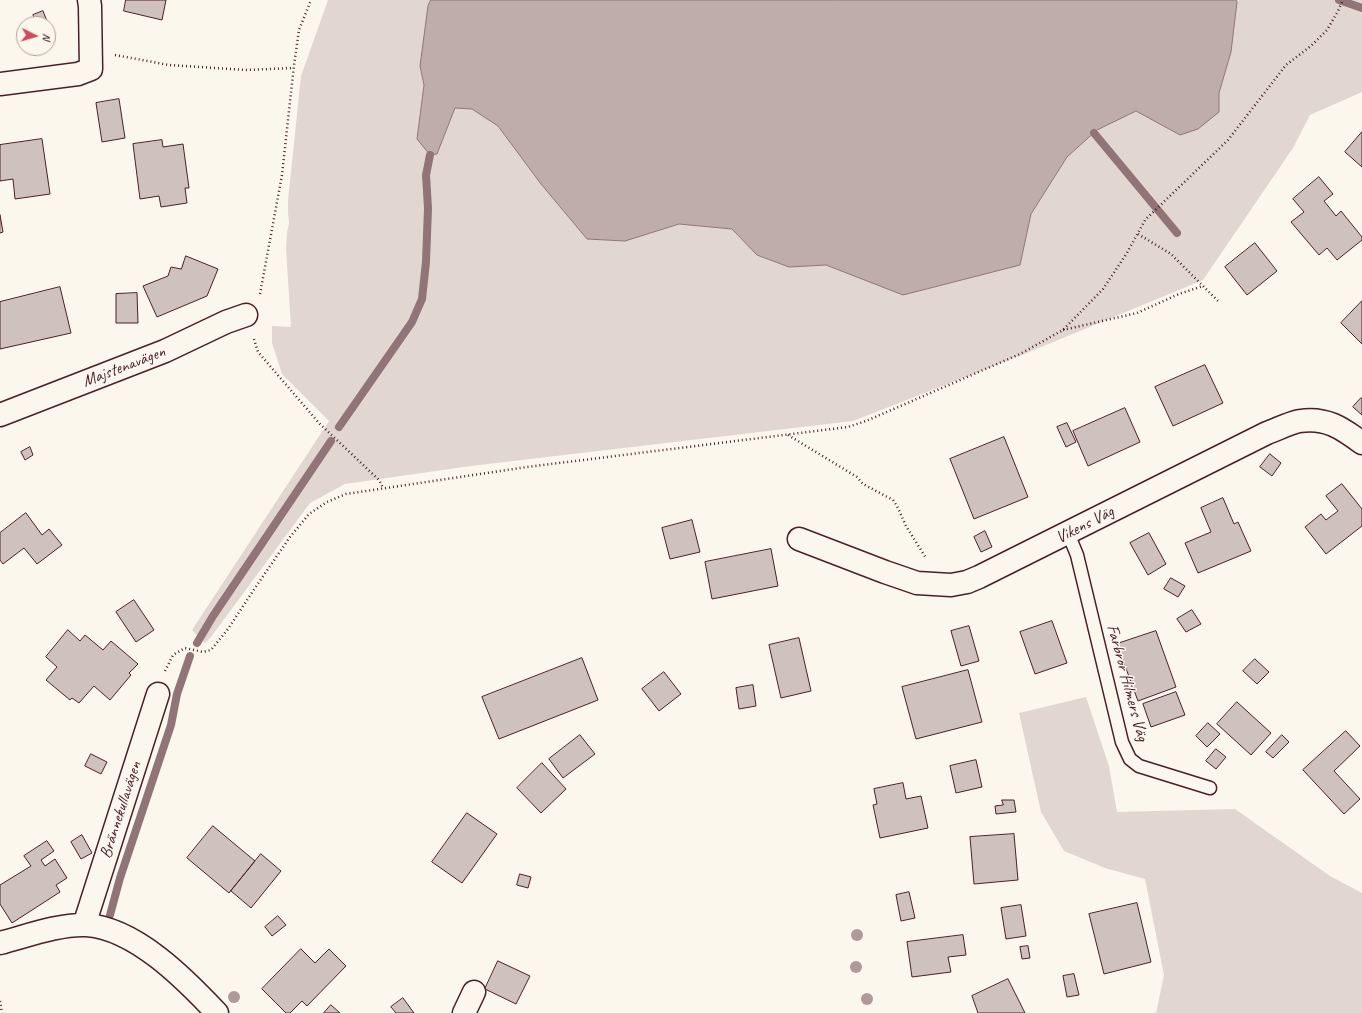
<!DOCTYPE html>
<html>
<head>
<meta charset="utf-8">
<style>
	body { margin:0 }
	#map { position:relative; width:1362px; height:1013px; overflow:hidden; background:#fbf7ec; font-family:Caveat,sans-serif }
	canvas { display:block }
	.north { position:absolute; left:16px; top:16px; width:40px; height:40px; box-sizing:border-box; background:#fbf7ec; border:1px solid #b4a19f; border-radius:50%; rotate:95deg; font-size:11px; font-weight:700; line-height:16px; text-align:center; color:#4a1f2b }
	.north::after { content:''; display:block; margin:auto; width:14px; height:18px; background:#d1495b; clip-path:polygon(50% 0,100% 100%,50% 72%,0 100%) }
</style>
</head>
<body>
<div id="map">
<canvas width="1362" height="1013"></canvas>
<div class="north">N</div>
</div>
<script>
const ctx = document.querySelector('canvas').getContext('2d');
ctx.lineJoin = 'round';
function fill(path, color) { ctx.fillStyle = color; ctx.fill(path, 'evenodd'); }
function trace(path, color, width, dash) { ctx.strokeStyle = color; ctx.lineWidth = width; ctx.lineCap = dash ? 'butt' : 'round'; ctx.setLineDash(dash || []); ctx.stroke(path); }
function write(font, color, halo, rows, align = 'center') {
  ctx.font = font + ' Caveat,sans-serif'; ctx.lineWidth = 3; ctx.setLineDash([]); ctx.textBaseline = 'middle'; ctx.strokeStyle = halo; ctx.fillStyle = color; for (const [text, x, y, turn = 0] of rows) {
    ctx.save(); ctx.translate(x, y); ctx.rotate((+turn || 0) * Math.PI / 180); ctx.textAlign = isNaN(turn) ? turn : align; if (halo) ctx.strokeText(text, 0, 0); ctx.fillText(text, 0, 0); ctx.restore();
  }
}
const green = new Path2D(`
	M328 0H431L420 66 424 85 417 139 437 154 455 108 472 109 498 126 541 184 587 239 625 241 679 224 732 229 757 255 789 267 826 265 903 295 1020 265 1031 214 1067 157 1097 130 1136 111 1180 135 1219 93 1231 52 1236 0H1362V92L1310 115 1293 148 1203 280 1022 355 853 421 471 466 345 484 310 503 211 637 205 643 192 630 329 421 282 374 272 343V326L291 327 286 248 287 233 289 223 288 213V200L301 76Z
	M1086 697 1109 766 1117 812 1235 809 1330 876 1362 893V1013H1156L1164 975 1145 879 1105 868 1064 851 1041 812 1019 713Z`);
const water = new Path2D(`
	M431 0H1236L1237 2 1231 52 1219 93V112L1198 129 1180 135 1136 111 1097 130 1067 157 1031 214 1020 265 903 295 826 265 789 267 757 255 732 229 679 224 625 241 587 239 541 184 498 126 472 109 455 108 437 154 430 155 417 139 424 85 420 66 428 6Z`);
const stream = new Path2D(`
	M1339 0 1362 8
	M1094 133 1177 233
	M339 427 412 322 422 299 426 262 428 208 426 175 430 155
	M197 643 213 616 331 441
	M110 915 120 878 171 725 177 694 190 656`);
const building = new Path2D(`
	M126 0H166L162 20 124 11Z
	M43 11 49 26H48V24H36L33 15Z
	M119 99 125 138 102 142 96 103Z
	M1362 132V167L1345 152Z
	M42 139 50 194 15 199 13 179 0 181V145Z
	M162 140 163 147 183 144 189 188H185L187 203 161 207 159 196 140 199 133 144Z
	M1319 177 1333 194 1324 201 1336 216 1341 211 1362 237V240L1337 260 1327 248 1319 255 1291 222 1304 212 1293 199Z
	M0 215 3 232 0 233Z
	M1255 243 1277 271 1247 295 1225 267Z
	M186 256 218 269 207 296 157 317 143 286 168 276 171 267 181 269Z
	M60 287 71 333 0 349V302Z
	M137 293 138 323H116V294Z
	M1362 301V344L1341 323Z
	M1205 365 1223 403 1173 426 1155 387Z
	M1361 398H1362V415L1353 407Z
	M1125 408 1140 442 1088 466 1073 431Z
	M1067 423 1076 442 1066 447 1057 427Z
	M1004 437 1028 497 974 519 950 459Z
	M30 447 33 455 25 460 21 452Z
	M1270 454 1281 463 1272 476 1260 467Z
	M1342 484 1362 509V526L1326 554 1305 527 1321 514 1326 520 1338 511 1326 496Z
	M1223 498 1234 524 1238 522 1251 551 1198 573 1185 543 1211 532 1201 508Z
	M26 513 42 535 49 529 62 545 37 564 24 548 3 564 0 560V533Z
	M692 520 700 552 670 559 662 528Z
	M985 531 992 547 981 552 974 537Z
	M1149 533 1166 564 1148 575 1130 543Z
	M771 549 778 586 712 599 705 562Z
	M1171 578 1185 586 1178 597 1164 589Z
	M134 600 154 630 136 642 116 612Z
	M1192 610 1201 624 1186 632 1177 619Z
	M1052 621 1067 663 1035 674 1020 632Z
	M969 626 979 661 961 666 951 631Z
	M68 630 80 641 85 635 103 650 111 641 138 664 129 673 131 675 110 700 94 686 79 703 72 698 70 700 46 680 57 667 46 657Z
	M1156 631 1176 687 1138 701 1117 644Z
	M799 638 811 691 781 698 769 645Z
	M582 658 598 700 499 739 482 697Z
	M1255 659 1269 672 1257 684 1243 671Z
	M968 670 982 722 916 739 902 687Z
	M664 672 681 694 659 711 642 689Z
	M753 685 756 706 739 709 736 688Z
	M1176 692 1185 715 1151 727 1143 704Z
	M1237 702 1271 733 1251 755 1217 724Z
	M1208 723 1220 734 1207 747 1196 736Z
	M1346 731 1360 746 1334 771 1360 799 1344 814 1303 770Z
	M580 735 595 754 563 778 549 759Z
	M1282 735 1289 742 1273 758 1266 752Z
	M1216 749 1226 757 1216 769 1206 761Z
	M91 754 107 762 101 774 85 766Z
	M976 760 982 787 956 793 950 766Z
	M542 763 566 789 541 813 517 788Z
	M903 783 906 799 921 796 928 828 880 838 873 805 877 804 874 789Z
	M1002 800H1014L1016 812 996 814 995 806 1003 805Z
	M467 813 497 834 462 883 432 862Z
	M213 826 255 861 229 893 187 858Z
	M1014 834 1018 880 974 884 970 837Z
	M82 835 92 853 81 859 71 842Z
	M47 841 54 851 41 860 45 866 55 859 67 878 56 885 60 892 12 923 0 904V885L31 866 24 856Z
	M261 854 281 871 251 908 231 891Z
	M520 874 531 877 528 888 517 885Z
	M909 892 915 918 901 921 896 895Z
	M1137 903 1151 962 1104 974 1089 914Z
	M1021 905 1026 936 1006 939 1001 908Z
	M278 916 286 925 272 936 265 927Z
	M963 935 966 955 948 957 951 972 912 977 907 942Z
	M1028 946 1030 958 1022 959 1020 947Z
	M301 949 315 963 329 949 346 966 307 1006 302 1001 290 1013H286L262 989Z
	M498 961 530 976 516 1004 485 989Z
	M1074 974 1079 995 1067 997 1063 976Z
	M1008 979 1025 1013H978L972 996Z
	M403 998 414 1013H396L391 1007Z
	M331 1005 340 1013H324Z`);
const path = new Path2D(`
	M115 55 169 65 247 70 293 68
	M1138 234 1171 254 1218 301
	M260 294 282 175 294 65 299 30 311 0
	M1063 330 1137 313 1179 294 1203 286
	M254 339 258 352 319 423 379 480 383 488
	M788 435 857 477 863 484 893 500 897 506 906 526 926 558
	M165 671 173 655 185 648 203 652 211 650 228 629 255 588 290 537 309 514 327 502 346 494 527 467 848 427 866 421 1020 354 1063 330 1103 289 1127 253 1145 220 1228 140 1286 65 1311 46 1327 30 1338 11 1343 0
	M0 1001 2 1013`);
const service = new Path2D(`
	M1068 533 1077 555 1122 742 1130 759 1139 766 1210 788`);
const minor = new Path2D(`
	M0 84 78 74 91 69 90 6 89 0
	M0 415 165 351 226 322 246 315
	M799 539 885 572 917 583 951 585 967 582 979 577 1267 433C1278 429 1289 423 1300 421 1326 417 1342 428 1362 443
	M86 925 87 916 158 694
	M0 943C27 936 59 924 86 925 135 928 185 979 217 1013
	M464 1013 474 992`);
const trees = [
	[857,935],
	[856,967],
	[234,997],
	[867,999]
];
const streetNames = [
	["Majstenavägen",124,367,-21],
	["Vikens Väg",1085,525,-27],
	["Farbror Hilmers Väg",1127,683,75],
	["Brännekullavägen",121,810,-72]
];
fill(green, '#e2d7d0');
fill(water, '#bfadaa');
trace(water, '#907477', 1);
trace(stream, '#907477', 8);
fill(building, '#cfc2bc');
trace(building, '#4a1f2b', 1);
trace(service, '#4a1f2b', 15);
trace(minor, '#4a1f2b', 25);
trace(path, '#4a1f2b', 2.5, [1, 3]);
trace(service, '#fbf7ec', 12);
trace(minor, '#fbf7ec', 22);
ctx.fillStyle = '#af9a98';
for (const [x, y] of trees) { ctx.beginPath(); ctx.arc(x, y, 6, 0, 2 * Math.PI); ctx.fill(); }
write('17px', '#4a1f2b', '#fbf7ec', streetNames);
</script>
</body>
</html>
